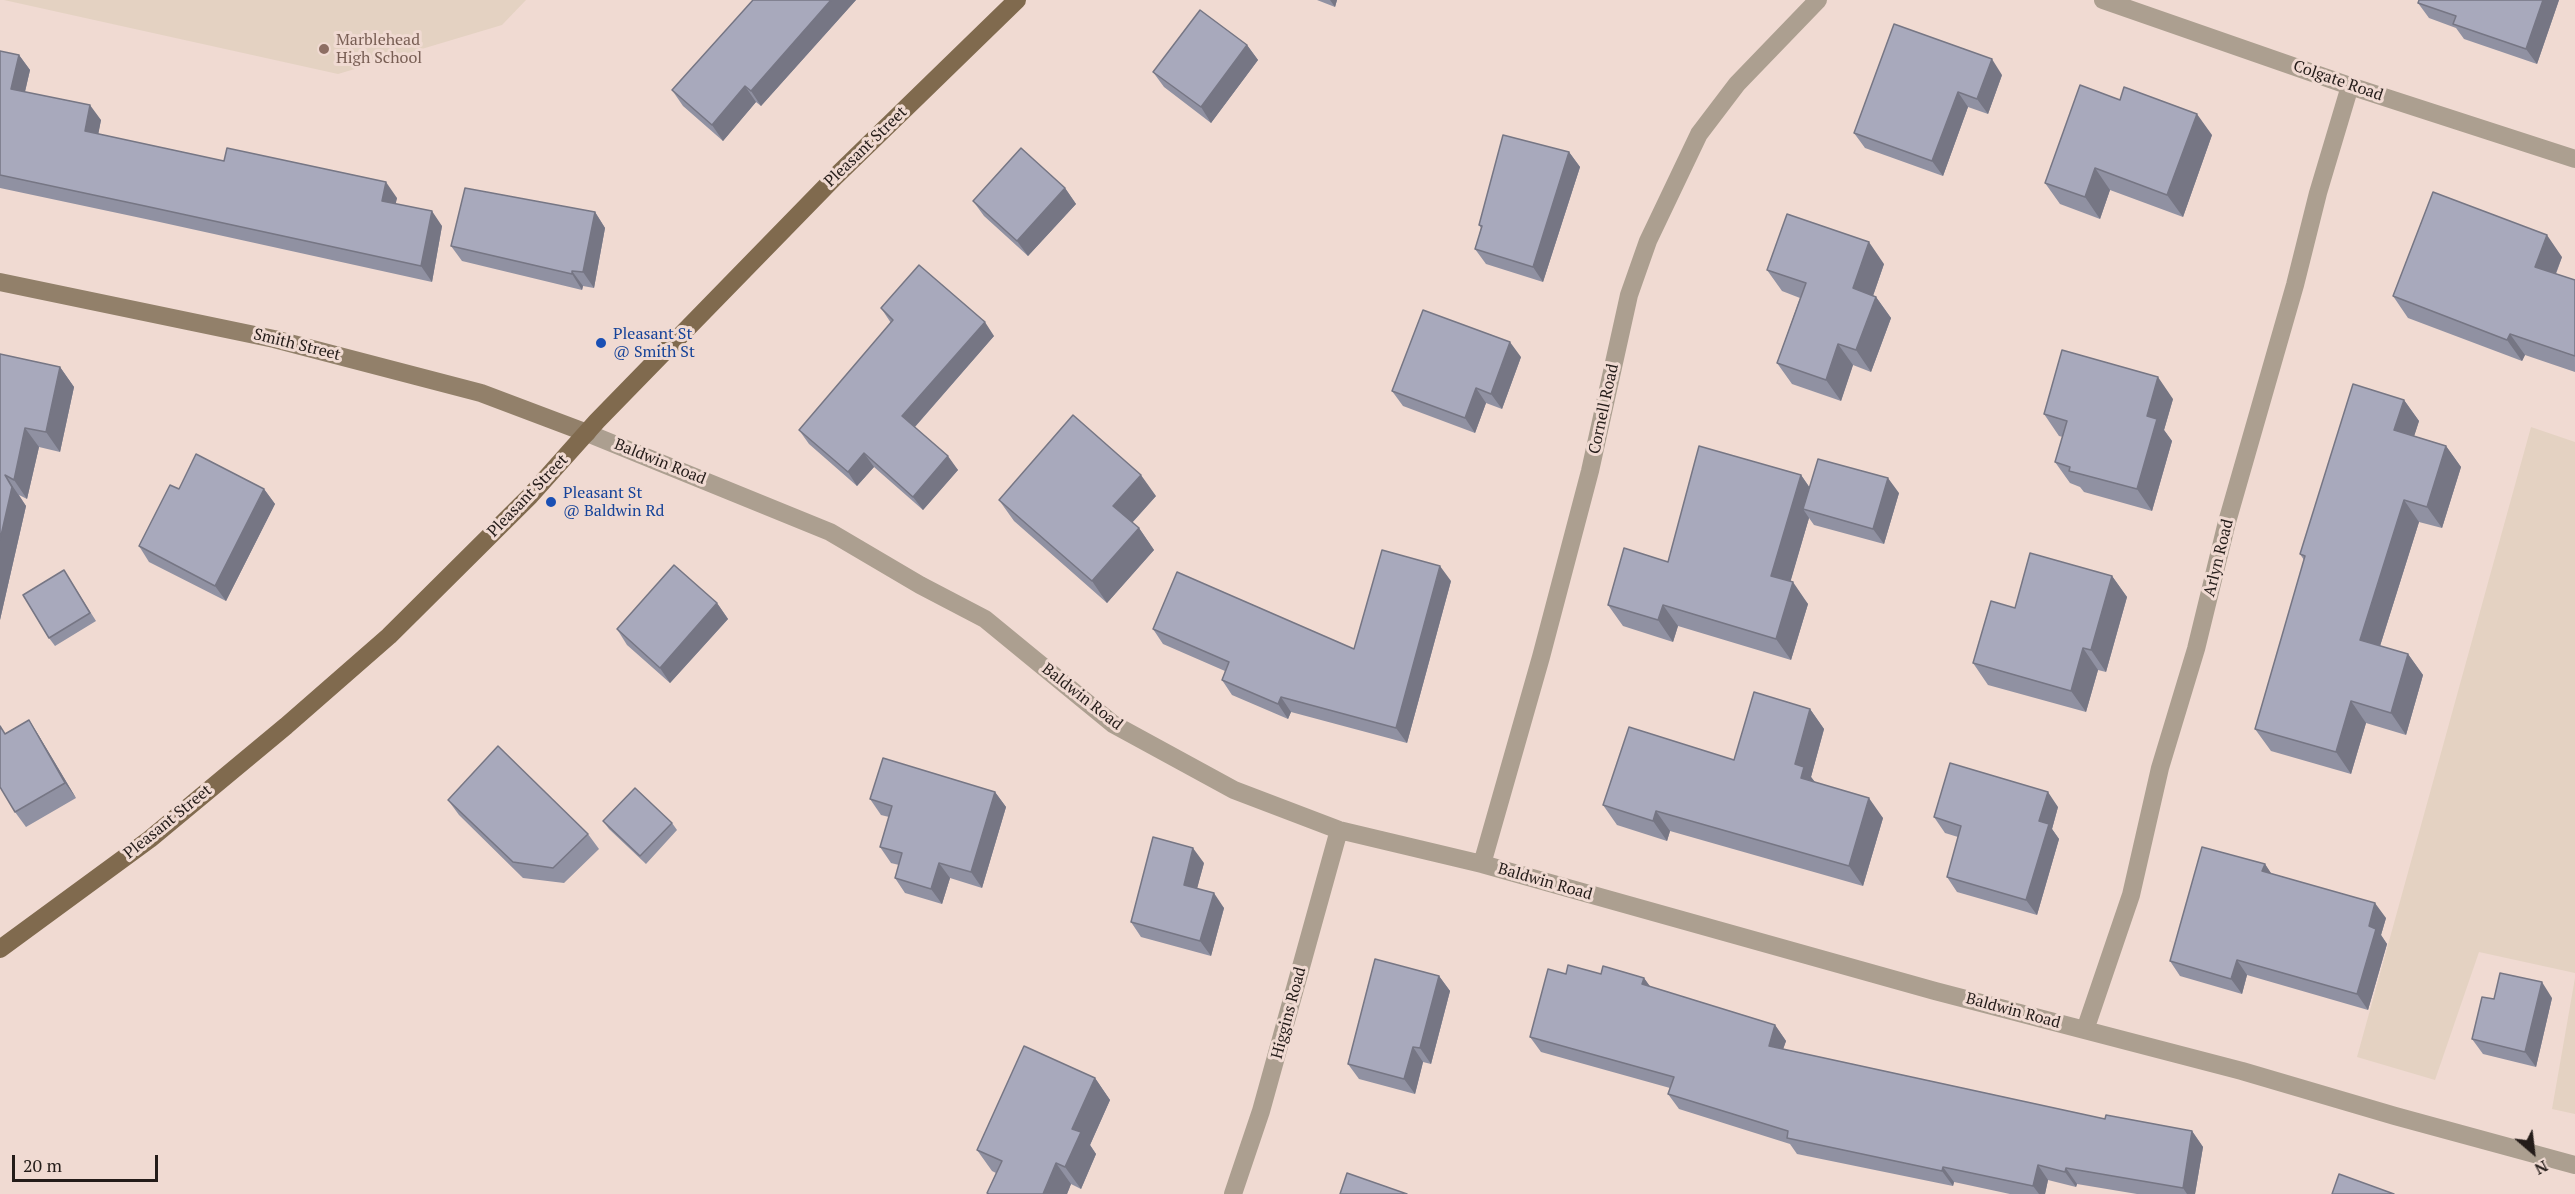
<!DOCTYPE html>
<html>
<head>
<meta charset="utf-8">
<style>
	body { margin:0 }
	#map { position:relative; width:2575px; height:1194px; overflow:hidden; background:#f0dad2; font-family:"PT Serif",serif }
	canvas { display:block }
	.north { position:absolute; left:2503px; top:1122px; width:60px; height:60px; -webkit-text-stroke:4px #f0dad2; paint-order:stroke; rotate:152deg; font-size:16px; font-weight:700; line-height:24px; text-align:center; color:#241c19 }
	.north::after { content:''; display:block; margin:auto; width:21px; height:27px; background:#241c19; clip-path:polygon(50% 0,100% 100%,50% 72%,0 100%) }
	.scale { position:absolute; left:12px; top:1155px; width:146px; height:27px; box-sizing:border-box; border:3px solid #241c19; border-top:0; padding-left:8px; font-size:18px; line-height:21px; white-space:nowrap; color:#241c19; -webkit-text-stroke:4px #f0dad2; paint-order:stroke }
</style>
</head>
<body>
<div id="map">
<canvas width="2575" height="1194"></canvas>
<div class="north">N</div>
<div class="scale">20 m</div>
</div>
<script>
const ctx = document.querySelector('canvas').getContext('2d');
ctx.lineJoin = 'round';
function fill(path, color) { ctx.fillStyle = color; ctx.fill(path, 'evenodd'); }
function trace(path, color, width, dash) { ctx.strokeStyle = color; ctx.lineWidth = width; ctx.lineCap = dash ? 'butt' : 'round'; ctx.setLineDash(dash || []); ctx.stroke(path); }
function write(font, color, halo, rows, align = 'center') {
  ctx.font = font + ' "PT Serif",serif'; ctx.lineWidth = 6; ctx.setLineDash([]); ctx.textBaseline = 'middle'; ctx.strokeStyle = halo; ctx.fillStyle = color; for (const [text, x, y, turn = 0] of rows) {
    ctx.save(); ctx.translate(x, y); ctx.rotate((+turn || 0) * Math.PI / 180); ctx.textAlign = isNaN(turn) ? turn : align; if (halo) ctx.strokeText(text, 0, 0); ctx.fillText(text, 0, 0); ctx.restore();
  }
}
const education = new Path2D(`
	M4 0H526L502 25 338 74Z
	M2531 427 2575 442V973L2479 952 2435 1080 2357 1057Z
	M2575 978V1114L2552 1109Z`);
const street = new Path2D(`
	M2103 0 2350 86 2575 159
	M587 433 830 532 920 585 985 619 1113 724 1234 790 1339 830 1482 864 1935 991 2242 1071 2395 1116 2575 1165
	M1482 864 1541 657 1590 471 1629 295 1648 241 1699 134 1737 84 1818 0
	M2085 1030 2131 895 2160 768 2196 649 2227 522 2295 285 2318 193 2350 86
	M1233 1194 1261 1111 1339 830`);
const secondary = new Path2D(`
	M0 282 274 339 481 393 587 433`);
const primary = new Path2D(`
	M0 949 150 839 286 726 389 636 530 496 597 421 836 176 1017 0`);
const wall = new Path2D(`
	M753 0H856L761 106 756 102 723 141 683 106 672 90Z
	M1317 0H1337L1335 7Z
	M2419 0H2559L2537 64 2464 39 2456 28 2429 18 2418 3Z
	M1247 45 1258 60 1211 123 1164 87 1153 72Z
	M0 51 19 55 30 70 25 92 101 120 98 134 397 198 395 204 442 226 432 282 155 221 0 188Z
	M2002 75 1988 114 1968 107 1943 176 1865 148 1854 133Z
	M2120 100 2212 135 2183 217 2110 190 2100 219 2060 204 2045 183Z
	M1569 152 1580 167 1543 282 1486 264 1475 249 1481 228 1479 225Z
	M1065 188 1076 204 1028 256 984 216 973 201Z
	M595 212 605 228 594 288 583 286 582 290 462 261 451 246Z
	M2562 257 2556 274 2575 280V372L2525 355 2522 361 2408 318 2393 296Z
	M1884 264 1873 296 1876 297 1891 318 1871 372 1853 365 1841 401 1792 384 1777 363 1800 298 1782 291 1767 270Z
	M881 308 994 336 915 427 958 470 923 510 874 467 857 486 809 444 799 430 891 323Z
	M0 354 60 367 74 387 60 452 39 447 27 499 19 495 26 506 0 620Z
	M1521 357 1502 409 1486 403 1475 433 1403 406 1392 391Z
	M2173 399 2164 430 2172 441 2152 511 2084 492 2080 487 2070 483 2055 462 2063 437 2059 436 2044 414Z
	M2404 400 2419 421 2414 436 2446 446 2461 467 2442 528 2419 522 2380 646 2408 654 2423 675 2406 735 2366 723 2351 774 2271 751 2255 729 2304 560 2300 554Z
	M1801 475 1810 488 1899 493 1884 544 1814 525 1809 518 1790 582 1808 604 1791 660 1678 626 1673 642 1623 626 1608 605 1668 562Z
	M179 489H264L275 504 226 601 149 562 139 546Z
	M1156 496 1132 523 1139 528 1154 550 1107 603 1014 521 999 500Z
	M2112 576 2127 597 2106 672 2098 670 2086 712 1988 685 1973 663 2015 608Z
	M69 578 96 621 55 646 49 638Z
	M1451 581 1407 743 1291 712 1288 719 1232 695 1222 680 1225 671 1163 644 1153 629 1354 649Z
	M717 603 728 619 670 683 627 645 617 629Z
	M1810 709 1824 729 1811 777 1815 782 1883 818 1863 886 1670 831 1667 841 1617 825 1603 805 1734 760Z
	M29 720 39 736 76 798 26 827 15 812 6 733Z
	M995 792 1006 807 982 888 950 878 942 904 905 893 895 878 899 865 891 863 880 847 889 817 881 815 870 799Z
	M448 800 588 834 599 849 564 883 523 878 459 815Z
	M2058 807 2052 829 2059 839 2037 915 1957 892 1947 877 1958 837 1945 833 1934 817Z
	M603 821 672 823 677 830 646 864 609 829Z
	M1204 863 1197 888 1224 908 1211 956 1141 937 1131 922Z
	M2265 864 2271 874 2386 918 2381 935 2387 944 2368 1010 2247 975 2242 994 2180 976 2170 961Z
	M1601 974 1644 978 1650 987 1775 1025 1786 1041 1783 1049 2105 1119 2192 1131 2203 1147 2195 1194H2137L2077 1184 2076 1187 2048 1180 2045 1194H2010L1954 1182 1953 1186 1797 1154 1790 1144 1679 1109 1668 1094 1670 1088 1541 1052 1530 1037Z
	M1439 976 1450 991 1431 1064 1423 1062 1415 1094 1359 1079 1348 1064Z
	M2552 998 2536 1067 2483 1054 2472 1039 2494 999Z
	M1095 1078 1110 1100 1090 1145 1096 1154 1081 1189 1071 1184 1067 1194H988L987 1193 996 1173 992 1171 977 1150Z`);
const shadedWall = new Path2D(`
	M831 0H856L761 106 751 91Z
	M1330 0H1337L1335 7Z
	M2543 0H2559L2537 64 2526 49Z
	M1247 45 1258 60 1211 123 1201 107Z
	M19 55 30 70 22 104 11 89Z
	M1992 59 2002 75 1988 114 1977 99Z
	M745 86 756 102 723 141 712 125Z
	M1958 92 1968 107 1943 176 1932 161Z
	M90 105 101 120 96 146 85 131Z
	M2197 114 2212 135 2183 217 2167 195Z
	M1569 152 1580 167 1543 282 1533 267Z
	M2095 168 2110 190 2100 219 2085 197Z
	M386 182 397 198 393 216 382 201Z
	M1065 188 1076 204 1028 256 1017 241Z
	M432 211 442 226 432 282 421 266Z
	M595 212 605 228 594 288 583 272Z
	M2547 235 2562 257 2550 288 2535 267Z
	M1869 242 1884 264 1868 310 1853 288Z
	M572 271 583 286 582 290 572 274Z
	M1876 297 1891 318 1871 372 1856 350Z
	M985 322 994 336 912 430 902 416Z
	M2510 334 2525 355 2522 361 2507 340Z
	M1510 342 1521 357 1502 409 1491 394Z
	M1838 344 1853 365 1841 401 1826 380Z
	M60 367 74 387 60 452 46 432Z
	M2158 377 2173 399 2164 430 2172 441 2152 511 2137 489 2147 416Z
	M1476 388 1486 403 1475 433 1465 418Z
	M2404 400 2419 421 2409 452 2394 430Z
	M25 428 39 447 27 499 14 480Z
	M2446 446 2461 467 2442 528 2427 507Z
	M864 453 874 467 857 486 848 472Z
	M948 456 958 470 923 510 913 497Z
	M5 475 26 506 0 620V540Z
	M1141 475 1156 496 1128 527 1113 506Z
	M1801 475 1816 497 1803 509 1809 518 1786 597 1771 576Z
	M1888 478 1899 493 1884 544 1873 529Z
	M264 489 275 504 226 601 215 586Z
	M2404 500 2419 522 2375 662 2360 640Z
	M1139 528 1154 550 1107 603 1092 581Z
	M1440 566 1451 581 1407 743 1396 728Z
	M2112 576 2127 597 2106 672 2091 650Z
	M1793 582 1808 604 1791 660 1776 639Z
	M717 603 728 619 670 683 660 668Z
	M1663 605 1678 626 1673 642 1658 620Z
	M2083 648 2098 670 2086 712 2071 691Z
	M2408 654 2423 675 2406 735 2391 713Z
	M1281 697 1291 712 1288 719 1278 704Z
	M2351 701 2366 723 2351 774 2336 752Z
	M1810 709 1824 729 1811 777 1818 786 1801 778 1795 764Z
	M29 720 39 736 76 798 65 783Z
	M995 792 1006 807 982 888 971 872Z
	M2048 792 2058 807 2052 829 2059 839 2037 915 2026 900 2039 821Z
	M1869 798 1883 818 1863 886 1849 866Z
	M1656 811 1670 831 1667 841 1653 821Z
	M1193 848 1204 863 1194 900 1184 885Z
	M939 863 950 878 942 904 931 889Z
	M2265 864 2275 879 2262 871Z
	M1214 893 1224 908 1211 956 1200 941Z
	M2375 903 2386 918 2381 935 2387 944 2368 1010 2357 994 2369 926Z
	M2237 960 2247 975 2242 994 2231 979Z
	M1439 976 1450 991 1431 1064 1420 1048Z
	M1644 978 1655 993 1642 984Z
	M2542 982 2552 998 2536 1067 2525 1052Z
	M1775 1025 1786 1041 1779 1061 1769 1046Z
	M1413 1047 1423 1062 1415 1094 1404 1079Z
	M1095 1078 1110 1100 1090 1145 1096 1154 1081 1189 1065 1167 1072 1129Z
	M2192 1131 2203 1147 2195 1194H2187L2183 1188Z
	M1056 1163 1071 1184 1067 1194H1043Z
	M2038 1165 2048 1180 2045 1194H2039L2033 1186Z
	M1943 1167 1954 1182 1953 1186 1942 1171Z
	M2066 1168 2077 1184 2076 1187 2065 1172Z`);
const building = new Path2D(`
	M753 0H831L751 91 745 86 712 125 672 90Z
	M2419 0H2543L2526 49 2453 24 2456 16 2418 3Z
	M1200 10 1247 45 1201 107 1153 72Z
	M1894 24 1992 59 1977 99 1958 92 1932 161 1854 133Z
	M0 51 19 55 11 89 90 105 85 131 224 161 227 148 386 182 382 201 432 211 421 266 145 206 0 175Z
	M2080 85 2120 100 2124 87 2197 114 2167 195 2095 168 2085 197 2045 183Z
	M1503 135 1569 152 1533 267 1475 249 1482 226 1479 225Z
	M1021 148 1065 188 1017 241 973 201Z
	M465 188 595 212 583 272 572 271V274L451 246Z
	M2433 192 2547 235 2535 267 2575 280V356L2510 334 2507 340 2393 296Z
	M1787 214 1869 242 1853 288 1876 297 1856 350 1838 344 1826 380 1777 363 1806 283 1767 270Z
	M919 265 985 322 902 416 948 456 913 497 864 453 848 472 799 430 893 320 881 308Z
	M1423 310 1510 342 1491 394 1476 388 1465 418 1392 391Z
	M2062 350 2158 377 2147 416 2157 419 2137 489 2069 471 2070 467 2055 462 2067 421 2044 414Z
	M0 354 60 367 46 432 25 428 14 480 5 475 12 487 0 540Z
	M2353 384 2404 400 2394 430 2446 446 2427 507 2404 500 2360 640 2408 654 2391 713 2351 701 2336 752 2255 729 2305 556 2300 554Z
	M1073 415 1141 475 1113 506 1139 528 1092 581 999 500Z
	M1699 446 1801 475 1771 576 1793 582 1776 639 1663 605 1658 620 1608 605 1624 548 1668 562Z
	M196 454 264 489 215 586 139 546 170 485 179 489Z
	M1818 459 1888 478 1873 529 1803 509Z
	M1382 550 1440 566 1396 728 1281 697 1278 704 1222 680 1229 662 1153 629 1177 572 1354 649Z
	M2030 553 2112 576 2091 650 2083 648 2071 691 1973 663 1991 601 2015 608Z
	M674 565 717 603 660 668 617 629Z
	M64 570 90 613 49 638 23 595Z
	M1754 692 1810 709 1795 764 1804 767 1801 778 1869 798 1849 866 1656 811 1653 821 1603 805 1629 727 1734 760Z
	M29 720 65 783 15 812 0 787V726L5 734Z
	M498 746 588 834 553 868 513 862 448 800Z
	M883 758 995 792 971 872 939 863 931 889 895 878 902 853 880 847 892 806 870 799Z
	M1950 763 2048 792 2039 821 2049 824 2026 900 1947 877 1961 826 1934 817Z
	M635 788 672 823 640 856 603 821Z
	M1153 837 1193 848 1184 885 1214 893 1200 941 1131 922Z
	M2202 847 2265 864 2262 871 2375 903 2369 926 2376 929 2357 994 2237 960 2231 979 2170 961Z
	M1375 959 1439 976 1420 1048 1413 1047 1404 1079 1348 1064Z
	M1568 965 1601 974 1603 966 1644 978 1642 984 1775 1025 1769 1046 2105 1119 2106 1115 2192 1131 2183 1188 2066 1168 2065 1172 2038 1165 2033 1186 1943 1167 1942 1171 1787 1138 1788 1131 1668 1094 1674 1077 1530 1037 1548 969 1566 974Z
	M2500 973 2542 982 2525 1052 2472 1039 2482 997 2494 999Z
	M1024 1046 1095 1078 1072 1129 1081 1132 1065 1167 1056 1163 1043 1194H989L987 1193 1002 1161 977 1150Z
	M1347 1173 1407 1194H1340Z
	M2339 1174 2394 1194H2332Z`);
const markers = [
	[324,49,6,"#8d6e63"],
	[601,343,6,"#1a4fb4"],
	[551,502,6,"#1a4fb4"]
];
const educationNames = [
	["Marblehead",336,40],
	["High School",336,58]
];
const streetNames = [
	["Colgate Road",2338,81,19],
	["Pleasant Street",866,147,-44],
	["Smith Street",297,345,14],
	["Cornell Road",1604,409,-78],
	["Baldwin Road",660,462,22],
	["Pleasant Street",528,496,-46],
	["Arlyn Road",2219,558,-76],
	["Baldwin Road",1082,697,38],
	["Pleasant Street",168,822,-39],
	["Baldwin Road",1545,882,16],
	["Baldwin Road",2013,1011,15],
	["Higgins Road",1289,1013,-75]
];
const transitNames = [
	["Pleasant St",613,334],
	["@ Smith St",613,352],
	["Pleasant St",563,493],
	["@ Baldwin Rd",563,511]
];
fill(education, '#e4d2c2');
trace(street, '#ac9f90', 18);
trace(secondary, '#92806a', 18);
trace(primary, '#806a4e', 18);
fill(wall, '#9091a2');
fill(shadedWall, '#767684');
fill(building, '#a8a9bc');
trace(building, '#767684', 1.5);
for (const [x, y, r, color] of markers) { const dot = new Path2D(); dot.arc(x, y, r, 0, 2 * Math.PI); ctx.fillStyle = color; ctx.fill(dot); trace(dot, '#f0dad2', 2); }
write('16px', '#785e54', '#f0dad2', educationNames, 'left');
write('16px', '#241c19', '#f0dad2', streetNames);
write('16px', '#164399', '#f0dad2', transitNames, 'left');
</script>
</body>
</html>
